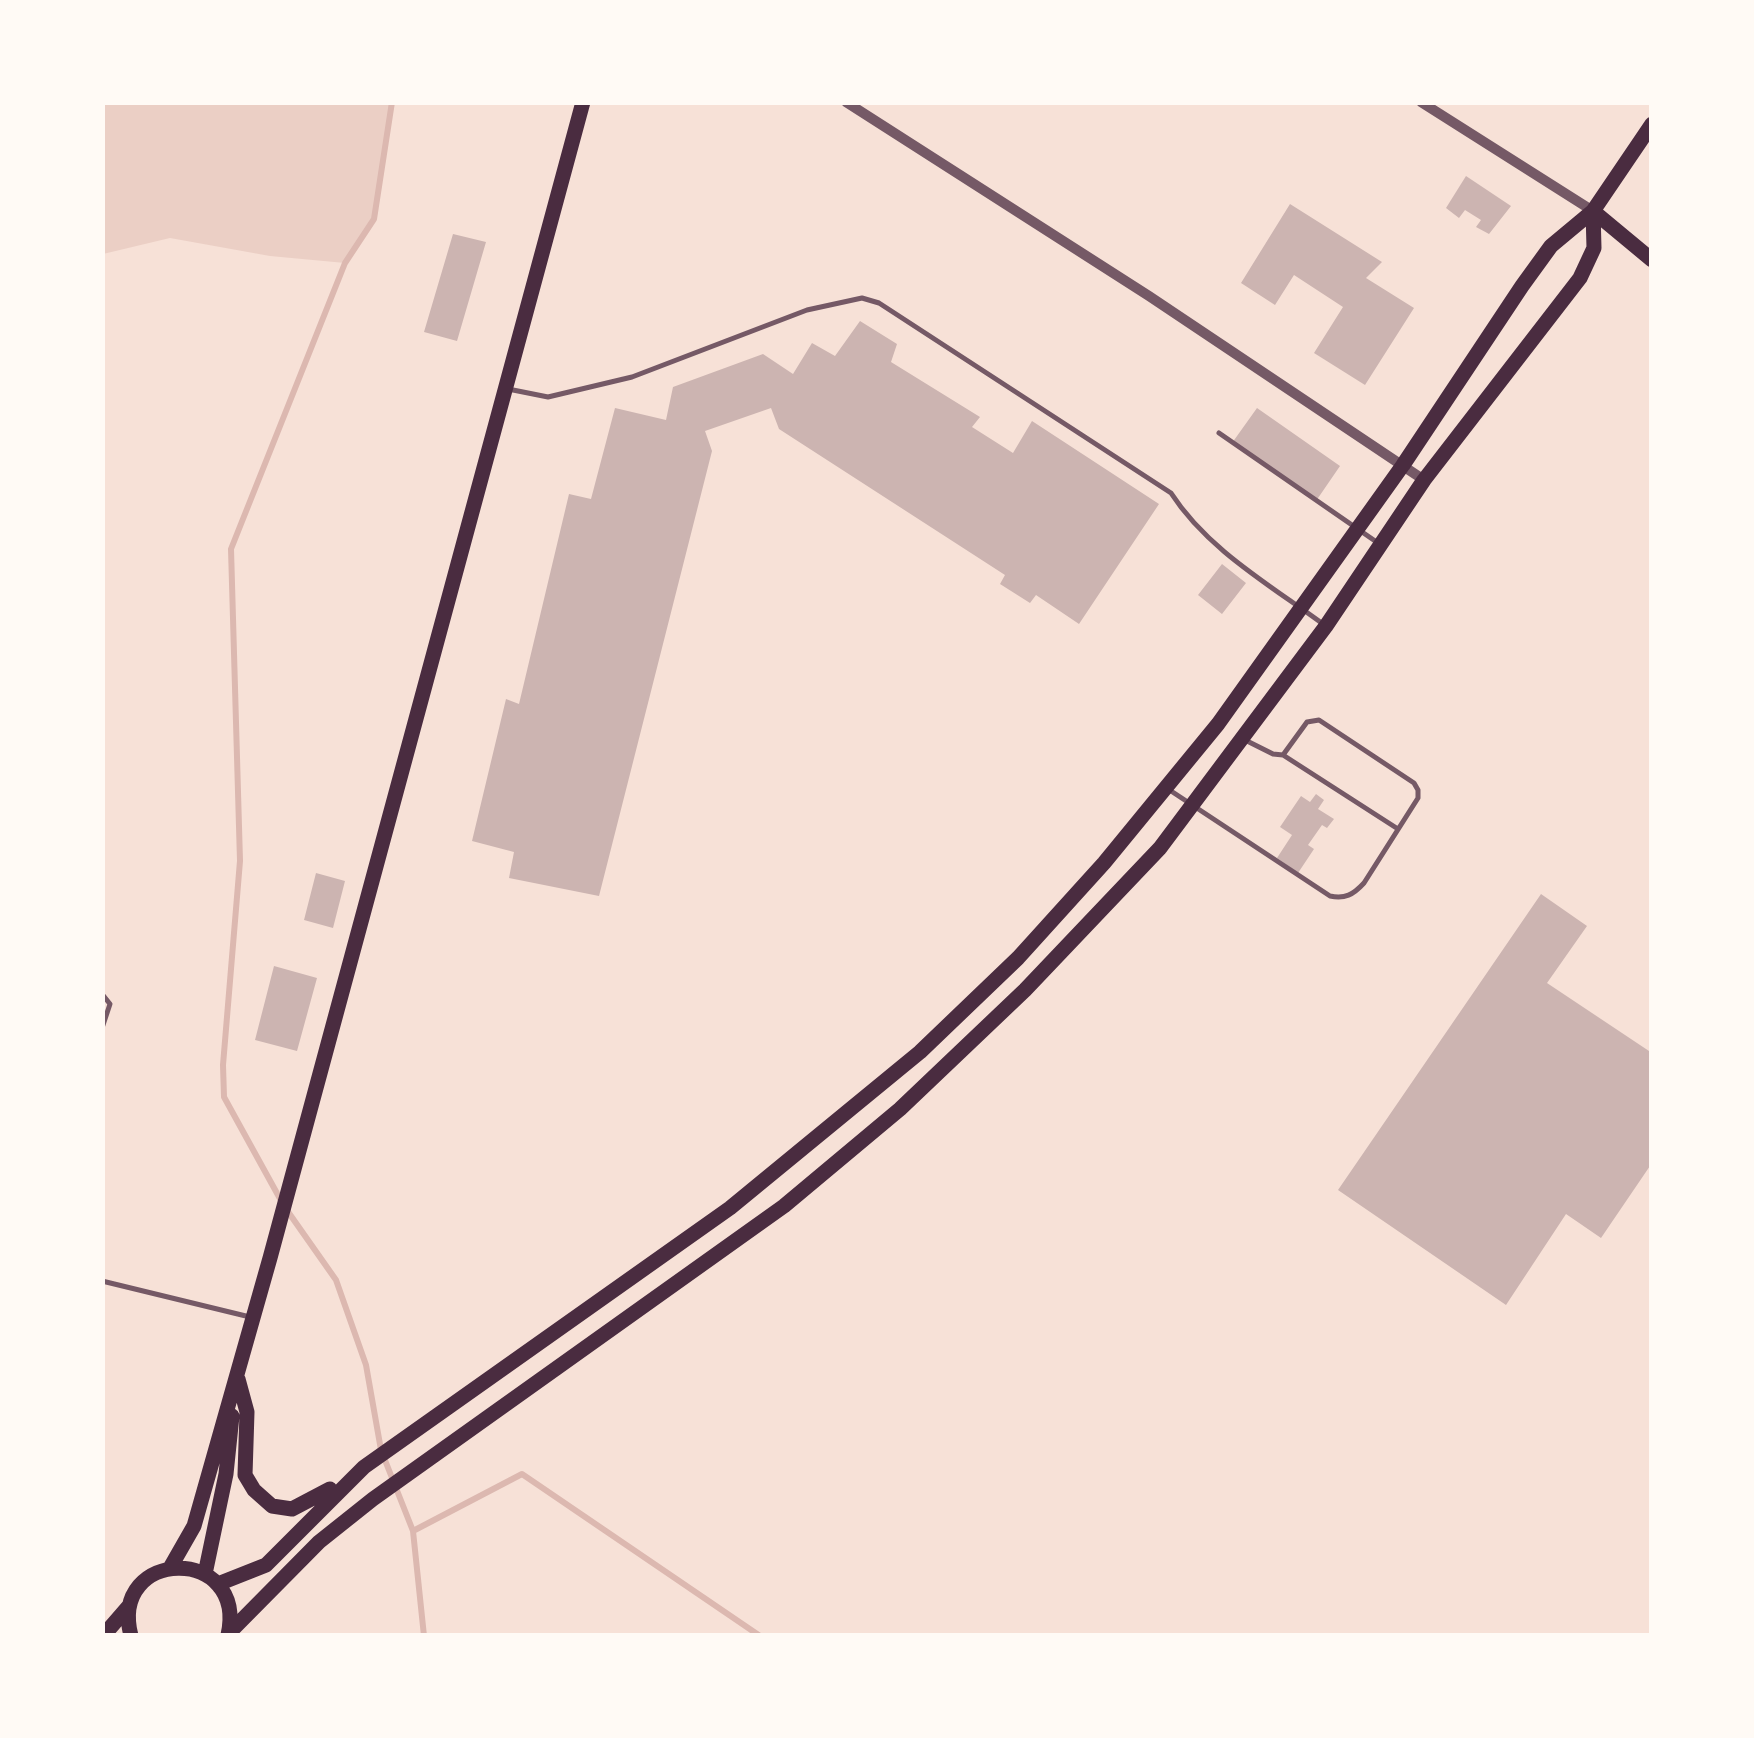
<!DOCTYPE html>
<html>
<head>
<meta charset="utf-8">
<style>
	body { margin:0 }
	#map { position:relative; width:1754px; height:1738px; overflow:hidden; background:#f7e1d7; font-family:"Golos Text",sans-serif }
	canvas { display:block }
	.frame { position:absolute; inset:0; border:105px solid #fffaf5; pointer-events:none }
</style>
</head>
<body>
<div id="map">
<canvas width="1754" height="1738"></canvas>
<div class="frame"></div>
</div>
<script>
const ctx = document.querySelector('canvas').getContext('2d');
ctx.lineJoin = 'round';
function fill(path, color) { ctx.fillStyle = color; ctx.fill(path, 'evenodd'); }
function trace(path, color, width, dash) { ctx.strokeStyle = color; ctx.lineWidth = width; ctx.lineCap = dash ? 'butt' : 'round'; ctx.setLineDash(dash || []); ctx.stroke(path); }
const green = new Path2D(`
	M102 103H392L374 219 345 263 270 256 170 238 103 254Z`);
const stream = new Path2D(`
	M392 102 374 219 345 263 231 549 240 861 223 1065 224 1097 284 1206 336 1280 366 1365 381 1450 413 1531 424 1636
	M413 1531 522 1474 760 1636`);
const building = new Path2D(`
	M1466 176 1511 206 1489 234 1476 227 1481 220 1465 210 1459 218 1446 208Z
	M1290 204 1382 262 1366 278 1414 308 1365 385 1314 353 1343 307 1294 275 1275 305 1241 283Z
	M453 234 486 242 457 341 424 332Z
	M860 321 897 344 891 362 980 417 972 427 1013 453 1032 421 1159 504 1079 624 1036 595 1030 603 1000 584 1005 575 779 429 771 408 705 431 712 451 599 896 509 878 514 852 472 841 506 699 519 704 569 494 591 499 615 408 666 420 673 387 763 354 793 374 812 343 835 356Z
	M1257 408 1340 466 1316 501 1232 443Z
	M1222 564 1246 583 1222 614 1198 595Z
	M1316 794 1324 800 1318 809 1334 819 1327 828 1322 825 1308 845 1314 849 1298 873 1277 858 1292 835 1280 827 1301 796 1310 802Z
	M316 873 345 881 333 928 304 920Z
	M1541 894 1587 926 1547 983 1652 1053V1163L1601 1238 1566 1214 1506 1305 1338 1190Z
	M274 966 317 978 297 1051 255 1040Z`);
const service = new Path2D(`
	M508 389 548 397 632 377 807 310 862 298 879 303 1171 493C1207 549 1270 585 1323 624
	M1219 433 1378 543
	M1283 755 1398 829
	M1168 789 1330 896C1345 899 1353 895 1364 883L1418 798V790L1414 783 1319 720 1307 722 1283 755 1273 754 1245 740
	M102 994 110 1004 102 1028
	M102 1281 250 1317`);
const minor = new Path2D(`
	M846 102 1149 296 1424 480
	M1421 102 1593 211`);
const secondary = new Path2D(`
	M1593 211 1652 260
	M238 1379 247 1412 245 1475 254 1490 272 1506 292 1509 330 1489
	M170 1568 194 1526 270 1258 583 102
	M205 1574 226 1474 232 1416
	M218 1584 266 1565 364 1467 730 1208 920 1052 1018 958 1104 863 1218 724 1403 465 1522 286 1551 246 1593 211 1652 124
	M228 1634 319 1542 373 1499 784 1206 900 1109 1025 990 1160 848 1326 626 1424 480 1580 278 1594 248 1593 211
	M103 1636 129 1606
	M131 1636C108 1547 248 1545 228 1635`);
fill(green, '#ebcfc5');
trace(stream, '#dcb8b0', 6);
fill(building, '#ccb4b1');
trace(service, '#755966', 5);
trace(minor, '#755966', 10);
trace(secondary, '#4a2c40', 15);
</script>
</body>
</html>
